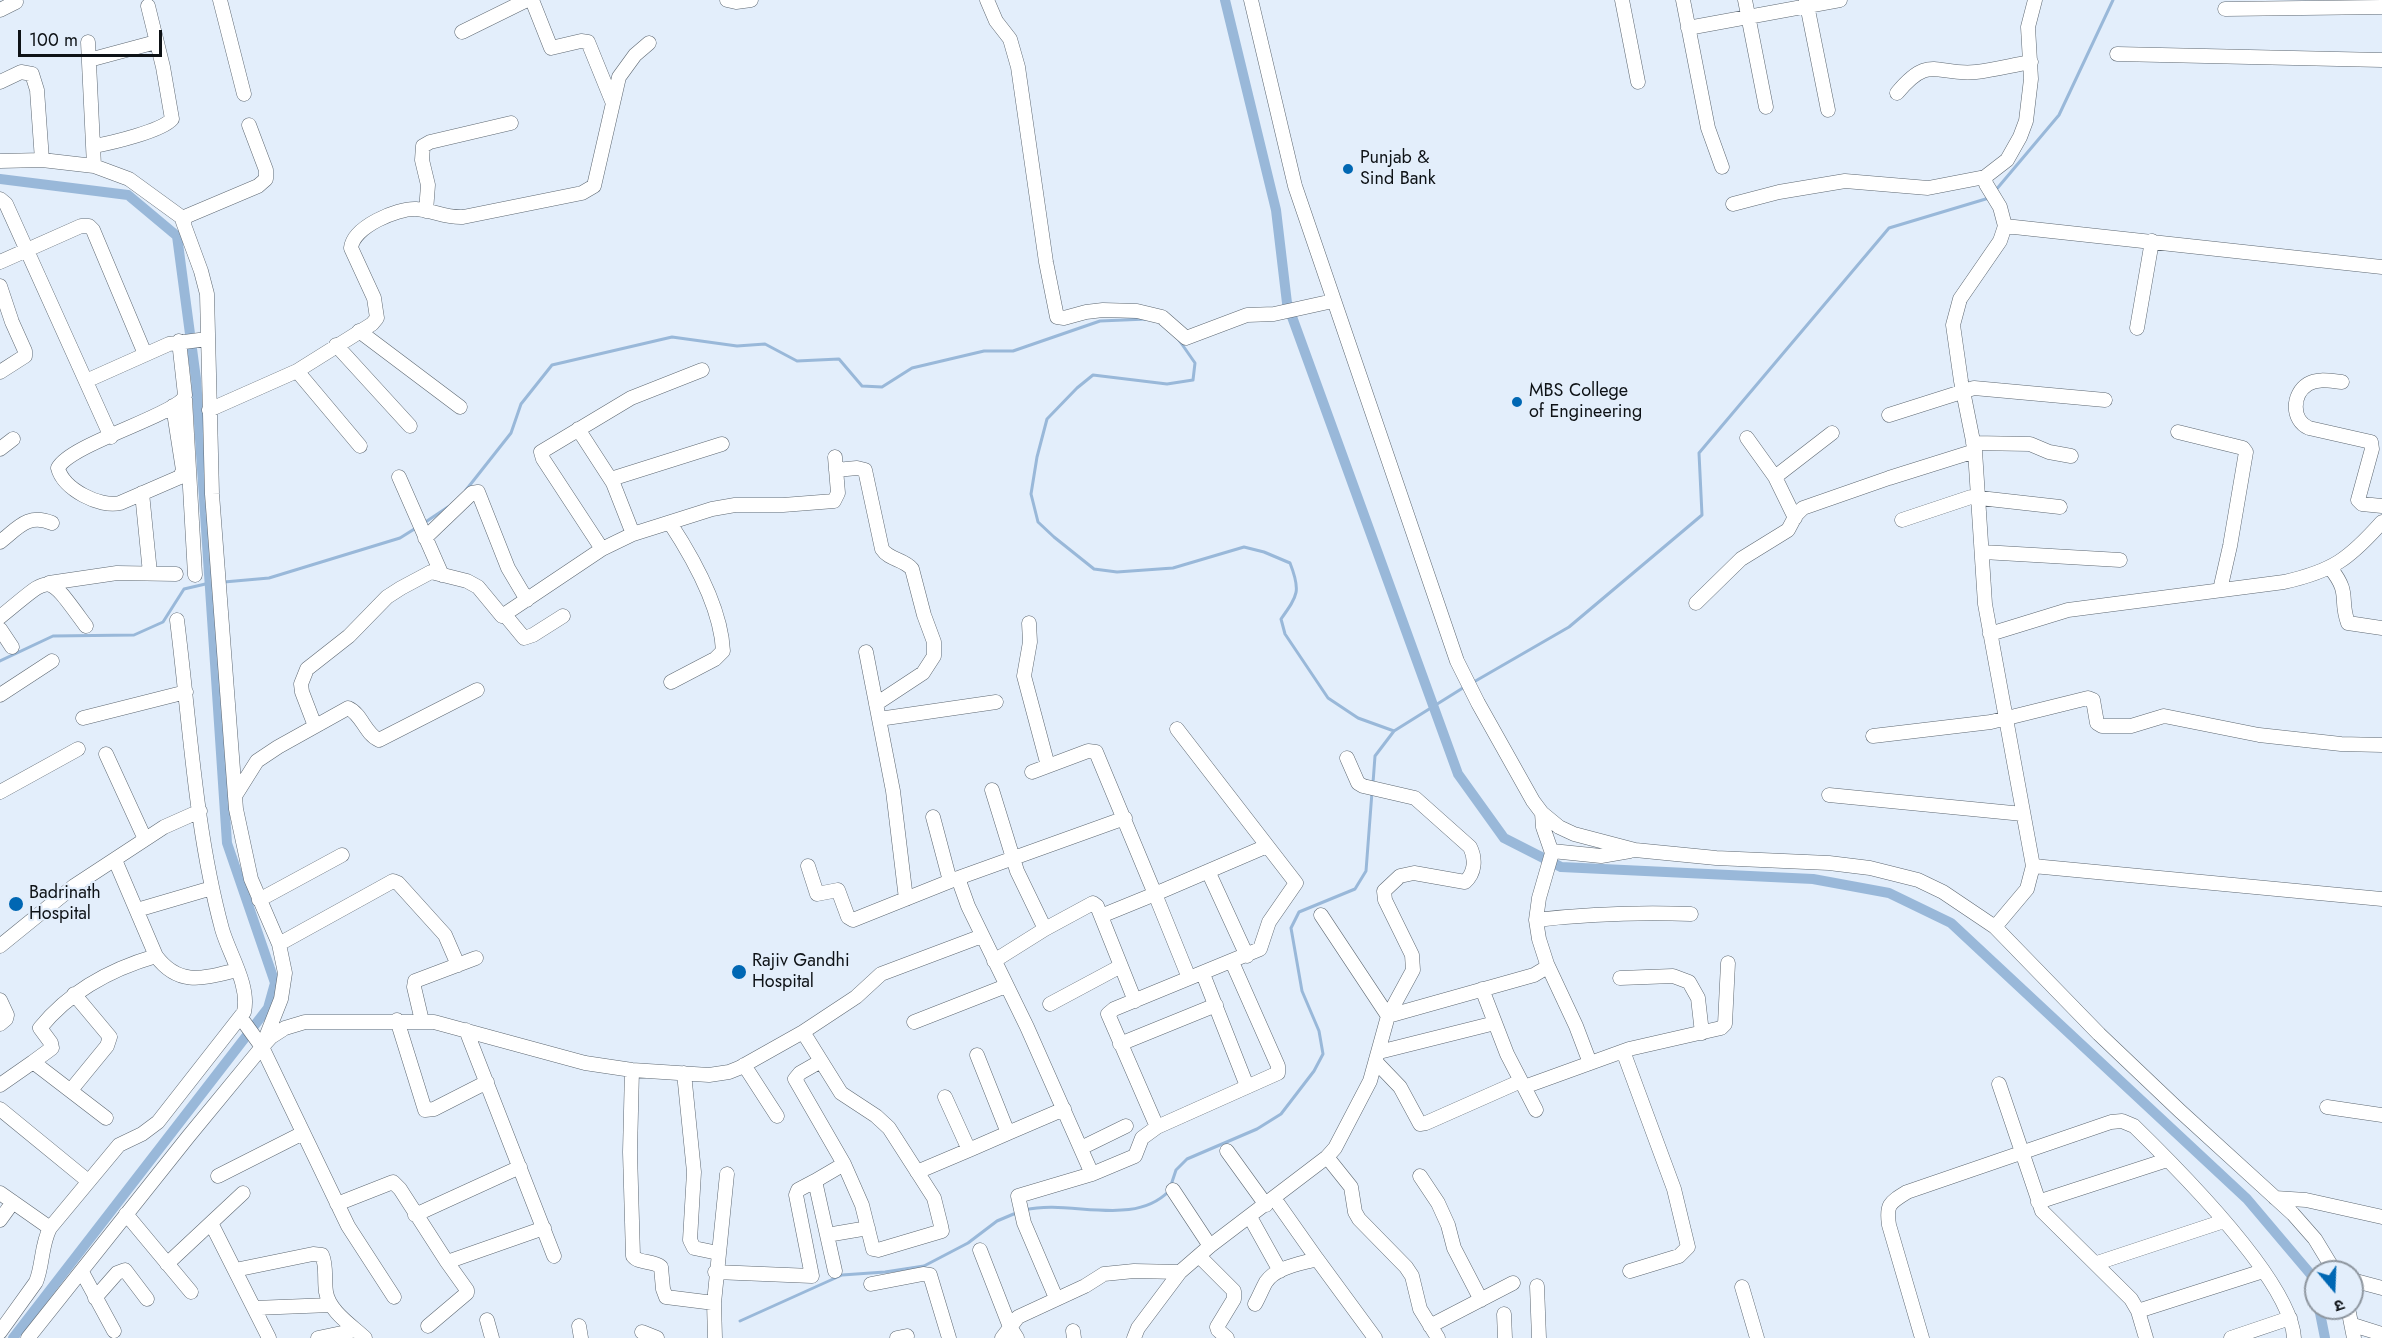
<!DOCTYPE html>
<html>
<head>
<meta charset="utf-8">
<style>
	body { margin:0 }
	#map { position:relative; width:2382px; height:1338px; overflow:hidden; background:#e3eefb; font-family:Jost,"Noto Sans Devanagari",sans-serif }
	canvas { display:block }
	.north { position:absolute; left:2304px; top:1260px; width:60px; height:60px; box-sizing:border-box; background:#e3eefb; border:2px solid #8e969f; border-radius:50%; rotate:161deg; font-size:16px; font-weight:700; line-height:24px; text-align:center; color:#0e1216 }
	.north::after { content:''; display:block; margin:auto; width:21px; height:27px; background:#0067b3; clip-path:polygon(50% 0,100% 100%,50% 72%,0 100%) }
	.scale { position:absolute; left:18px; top:30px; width:144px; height:27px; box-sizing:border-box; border:3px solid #0e1216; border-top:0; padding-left:8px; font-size:18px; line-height:21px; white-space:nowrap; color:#0e1216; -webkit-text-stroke:4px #e3eefb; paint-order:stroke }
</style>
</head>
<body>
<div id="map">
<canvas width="2382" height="1338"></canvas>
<div class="north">उ</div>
<div class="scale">100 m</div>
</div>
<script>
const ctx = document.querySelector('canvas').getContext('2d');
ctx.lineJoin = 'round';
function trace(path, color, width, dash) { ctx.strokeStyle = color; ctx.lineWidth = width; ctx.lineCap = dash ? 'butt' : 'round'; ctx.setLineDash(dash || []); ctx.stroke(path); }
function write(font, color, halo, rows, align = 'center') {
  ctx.font = font + ' Jost,sans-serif'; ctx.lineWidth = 4.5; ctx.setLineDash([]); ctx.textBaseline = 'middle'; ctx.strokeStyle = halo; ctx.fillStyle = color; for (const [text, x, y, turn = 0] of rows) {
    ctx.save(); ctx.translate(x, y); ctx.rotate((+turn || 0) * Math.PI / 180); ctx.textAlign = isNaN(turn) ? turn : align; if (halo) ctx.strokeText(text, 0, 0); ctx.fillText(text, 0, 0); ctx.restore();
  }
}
const stream = new Path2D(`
	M1995 191 2059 115 2113 0
	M1179 340 1195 363 1193 380 1167 384 1093 375 1077 388 1047 419 1037 457 1031 494 1038 522 1054 537 1094 569 1117 572 1173 568 1244 547 1264 552 1290 563C1301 591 1298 595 1281 619L1285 634 1328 698 1358 718 1394 731
	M466 490 511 433 521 404 552 365 672 337 737 346 765 344 797 361 839 359 862 386 882 387 912 368 984 351H1013L1100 321 1147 319
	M424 523 448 507
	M224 582 269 578 400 538 416 528
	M0 661 53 636 134 635 163 622 184 589 214 582
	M1472 683 1569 627 1702 515 1699 453 1889 228 1989 198
	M1373 783 1375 756 1394 731 1466 686
	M1171 1185 1176 1170 1187 1159 1257 1129 1281 1114 1314 1071 1323 1054 1319 1031 1302 991 1291 928 1299 912 1355 889 1366 871 1372 792
	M1025 1210C1070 1199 1133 1228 1169 1191
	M740 1321 842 1275 885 1272 924 1266 968 1243 997 1221 1016 1213`);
const canal = new Path2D(`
	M1225 0 1276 210 1287 303 1458 774 1504 838 1561 867 1813 879 1889 893 1951 923 2247 1199 2313 1277 2316 1293
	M0 179 128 195 177 236 196 379 227 843 275 983 268 1008 13 1338
	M2319 1308 2325 1338`);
const minor = new Path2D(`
	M220 0 244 94
	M532 0 551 48 581 41 588 42 612 101
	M727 0 736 2 751 0
	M987 0 996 21 1010 39 1018 67 1046 262 1057 317 1064 318 1086 312 1103 310 1137 311 1162 317 1186 338 1247 315 1274 314 1333 301
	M1251 0 1295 186 1457 661 1478 703 1533 801 1542 813 1559 827 1574 834 1635 850 1716 858 1829 863 1870 868 1918 880 1943 892 1995 927 2099 1034 2180 1111 2293 1214 2315 1239 2335 1272
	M1622 0 1638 82
	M1683 0 1708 128 1722 167
	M1745 0 1766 107
	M1806 0 1828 110
	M2225 9 2382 7
	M0 10 16 2
	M1688 28 1840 0
	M462 32 527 0
	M88 42 94 166 129 179 184 219
	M2117 54 2382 60
	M89 60 156 42
	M0 82 21 72 32 74 37 90 42 160
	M1897 93C1930 53 1936 76 1976 72 1994 70 2013 65 2031 62
	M249 125 266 170V179L258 186 187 216 183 222 201 271 207 294 212 494 236 809 251 879 279 944 285 973 281 999 264 1042
	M94 146C111 143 162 131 172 119L163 67 148 6
	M0 161 42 160 94 166
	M0 199 6 204 111 437
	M1733 204 1779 192 1845 181 1928 188 1985 177
	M426 211 428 185 422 160 423 146 430 142 511 123
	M2005 226 2382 267
	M0 262 81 226H89L93 230 145 354
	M0 286 12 322 25 351V356L0 372
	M2137 328 2152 241
	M359 331 460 407
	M336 345 410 426
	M297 371 360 446
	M86 381 169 344 207 339
	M2342 382C2330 381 2318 378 2308 384 2292 394 2291 420 2309 428L2371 442 2372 449 2358 500 2362 504 2382 506
	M185 399 195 575
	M173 406 183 470 180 477 120 503C100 508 63 489 58 468 71 443 181 414 185 395L179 341
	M209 410 297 371 372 324 377 318 374 298 351 248C353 227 397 208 416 209 432 210 446 218 463 217L582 193 594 186 619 77 635 55 649 43
	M1889 415 1974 388 2105 400
	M578 429 613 483 633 534
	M2178 432 2243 448 2246 452 2230 546 2220 590
	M1747 438 1775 477 1795 518
	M1973 443 2030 444 2049 452 2071 456
	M0 449 13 439
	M836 470 857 468 865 470 882 549C889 560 904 559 912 569L924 615 934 642V656L923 673 876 704
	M399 477 442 575
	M1775 477 1832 433
	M611 479 722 444
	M142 493 150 573
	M1902 520 1971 497 2060 507
	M670 523C693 558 721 607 723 651L715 659 671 682
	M425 538 472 493 478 492 508 568 527 600
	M0 542C18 528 28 513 52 523
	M602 549 543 459 541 452 631 398 702 370
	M1983 552 2120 560
	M2331 569C2351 594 2339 599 2348 623L2382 628
	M49 583 117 573 176 574
	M1696 603 1741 559 1788 530 1796 515 1803 508 1889 478 1975 451
	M505 615 524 638 533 635 563 616
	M0 617C53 575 44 569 86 626
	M1029 623 1030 642 1024 676 1048 766
	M0 629 12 647
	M1990 634 2068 610 2284 582C2333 571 2349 559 2382 522
	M866 652 893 791 906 899
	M0 695 52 661
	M83 718 186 692
	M879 719 996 702
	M315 726 302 692 301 684 307 669 349 636 387 597 401 588 431 572 467 581 478 587 502 616 602 549 633 534 712 509 735 505H783L834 501 838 493 835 457
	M1873 736 1991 722 2088 698 2093 700 2097 723 2102 726H2131L2164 716 2259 735 2341 744 2382 745
	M106 754 145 839
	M1032 772 1088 751 1096 752 1155 894 1267 846
	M992 790 1017 871 1045 929 1093 903 1097 906 1101 916 1155 894 1189 978
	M0 792 78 749
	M1829 795 2023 814
	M235 796 257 761 278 747 348 708C362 714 365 734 379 740L477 690
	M933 817 950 881
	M1552 851 1601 856 1630 851
	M115 860 156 956C179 987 204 978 237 970
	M808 866 817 894 838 890 848 917 853 920 958 878 1125 818
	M2033 866 2382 899
	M1208 871 1247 956
	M958 878 968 906 1027 1027 1092 1174 1135 1156 1142 1138 1157 1127 1108 1014 1114 1009 1260 949 1269 922 1296 883 1177 729
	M259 900 342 855
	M137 910 212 888
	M1321 915 1388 1016 1534 975 1544 969 1547 964 1539 939 1536 920 1539 898 1552 853 1543 827 1542 813
	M1101 916 1135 1001
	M1536 920C1588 914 1638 912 1691 914
	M1995 927 2027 889 2033 866 1985 604 1975 451 1961 381 1953 325 1960 299 2000 241 2005 226 2000 207 1986 184 1985 177 2007 160 2020 137 2026 121 2031 79 2028 27 2035 0
	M279 944 393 881 398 883 445 935 458 965
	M0 946 74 886 164 827 200 811
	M994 961 1045 929
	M1547 964 1576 1026 1590 1063
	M1203 974 1247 1086
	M1620 978 1673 976 1689 982 1698 998 1702 1033
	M1482 989 1507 1054 1536 1110
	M0 1000 7 1015 6 1019 0 1024
	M1050 1004 1121 966
	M241 1018 262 1047 348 1226 394 1297
	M397 1020 425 1110 434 1109 487 1082
	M422 1021 414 987 415 981 476 958
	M914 1022 1006 986
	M466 1030 554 1256
	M803 1032 856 997 881 974 982 936
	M1120 1044 1216 1005
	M1623 1051 1674 1189 1688 1247 1679 1256 1630 1271
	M1379 1052 1495 1023
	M821 1061 800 1073 795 1079 844 1164
	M33 1062 52 1048 51 1043 40 1028C70 991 111 969 156 956
	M1376 1062 1400 1087 1420 1124 1426 1123 1521 1081
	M744 1065 777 1116
	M632 1070 630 1152 633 1256C639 1264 653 1260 661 1267L663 1289 666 1297 714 1303 715 1338
	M684 1073 694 1172 690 1240 694 1248 718 1253
	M1999 1084 2042 1211 2131 1299 2138 1311 2146 1338
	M0 1085 33 1062 106 1118
	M1524 1087 1629 1049 1721 1028 1725 1024 1728 963
	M71 1090 107 1046 110 1037 74 994
	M945 1097 969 1150 1008 1133 977 1055
	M2327 1107 2382 1115
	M0 1109 88 1181
	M1157 1127 1278 1073V1066L1232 962
	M1008 1133 1064 1109
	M1081 1148 1126 1126
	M1227 1151 1266 1205
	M1327 1157 1351 1187 1355 1212 1359 1219 1406 1267 1412 1276 1420 1309 1438 1338
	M917 1172 969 1150
	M218 1176 303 1133
	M1420 1176 1438 1203 1448 1225 1454 1248 1481 1300
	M1173 1190 1210 1246
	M0 1193 50 1228
	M2275 1198 2306 1200 2382 1217
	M2038 1202 2167 1160
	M337 1204 393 1182 400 1189 447 1262 544 1228
	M126 1214 191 1292
	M415 1215 520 1167
	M1250 1217 1280 1271
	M0 1220 13 1202
	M211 1223 269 1338
	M827 1235 868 1228
	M980 1250 1010 1327 1017 1338
	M1199 1256 1234 1291V1299L1217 1327 1218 1330 1227 1338
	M1317 1259 1375 1338
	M2097 1263 2224 1221
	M167 1264 243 1193
	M235 1270 313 1254 322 1255C327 1266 324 1279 326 1292 329 1311 351 1325 365 1338
	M82 1272 114 1331
	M715 1272 812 1276 796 1195 798 1190 815 1181
	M2352 1280 2382 1288
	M871 1284 923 1274 930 1275 949 1338
	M1537 1286 1539 1338
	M1742 1287 1757 1338
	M95 1298 117 1273 125 1270 147 1299
	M1056 1298 1024 1223 1018 1196 1092 1174
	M714 1303 727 1174
	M1255 1304C1259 1297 1262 1289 1266 1282 1276 1267 1300 1264 1317 1259L1274 1198
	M254 1308 331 1305
	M2348 1308 2354 1338
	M2138 1311 2263 1271
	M1504 1314 1505 1338
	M487 1320 492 1338
	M2353 1325 2382 1334
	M428 1326 467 1293V1290L447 1262
	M579 1326 581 1338
	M1430 1326 1513 1283
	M1073 1331 1074 1338
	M0 1332 36 1282C43 1265 41 1245 50 1228L119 1145 142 1134 158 1122 244 1012C250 985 229 954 222 929 195 829 190 723 177 620
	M642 1332 657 1338
	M28 1338 188 1137 262 1047 271 1037 285 1028 305 1022H434L585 1063 632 1070 709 1075 729 1072 739 1068 803 1032 841 1093 876 1116 889 1128 934 1198 941 1226 942 1231 878 1250 873 1249 862 1205 844 1164 815 1181 835 1271
	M318 1338 356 1330
	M897 1338 907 1336
	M1002 1338 1018 1317 1085 1286 1104 1274 1134 1271 1180 1272
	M1134 1338 1138 1328 1180 1272 1210 1246 1327 1157 1335 1148 1370 1081 1388 1016 1413 970 1412 955 1385 900 1384 891 1400 876 1414 873 1465 882C1475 873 1476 859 1470 847L1415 798 1363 786 1358 783 1347 758
	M1922 1338 1889 1225C1886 1205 1889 1203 1907 1192L2111 1122 2122 1121 2134 1126C2176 1167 2291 1281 2294 1338
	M2231 1338 2290 1318`);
const markers = [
	[1348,169,6,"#0067b3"],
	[1517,402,6,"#0067b3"],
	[16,904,8,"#0067b3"],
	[739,972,8,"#0067b3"]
];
const poiNames = [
	["Punjab &",1360,159],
	["Sind Bank",1360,180],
	["MBS College",1529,392],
	["of Engineering",1529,413],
	["Badrinath",29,894],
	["Hospital",29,915],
	["Rajiv Gandhi",752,962],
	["Hospital",752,983]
];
trace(stream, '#99b8d9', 3);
trace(canal, '#99b8d9', 10);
trace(minor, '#5e6872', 15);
trace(minor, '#fff', 14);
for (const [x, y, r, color] of markers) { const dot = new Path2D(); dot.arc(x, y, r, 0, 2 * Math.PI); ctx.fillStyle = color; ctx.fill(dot); trace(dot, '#e3eefb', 2); }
write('18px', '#0e1216', '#e3eefb', poiNames, 'left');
</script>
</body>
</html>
